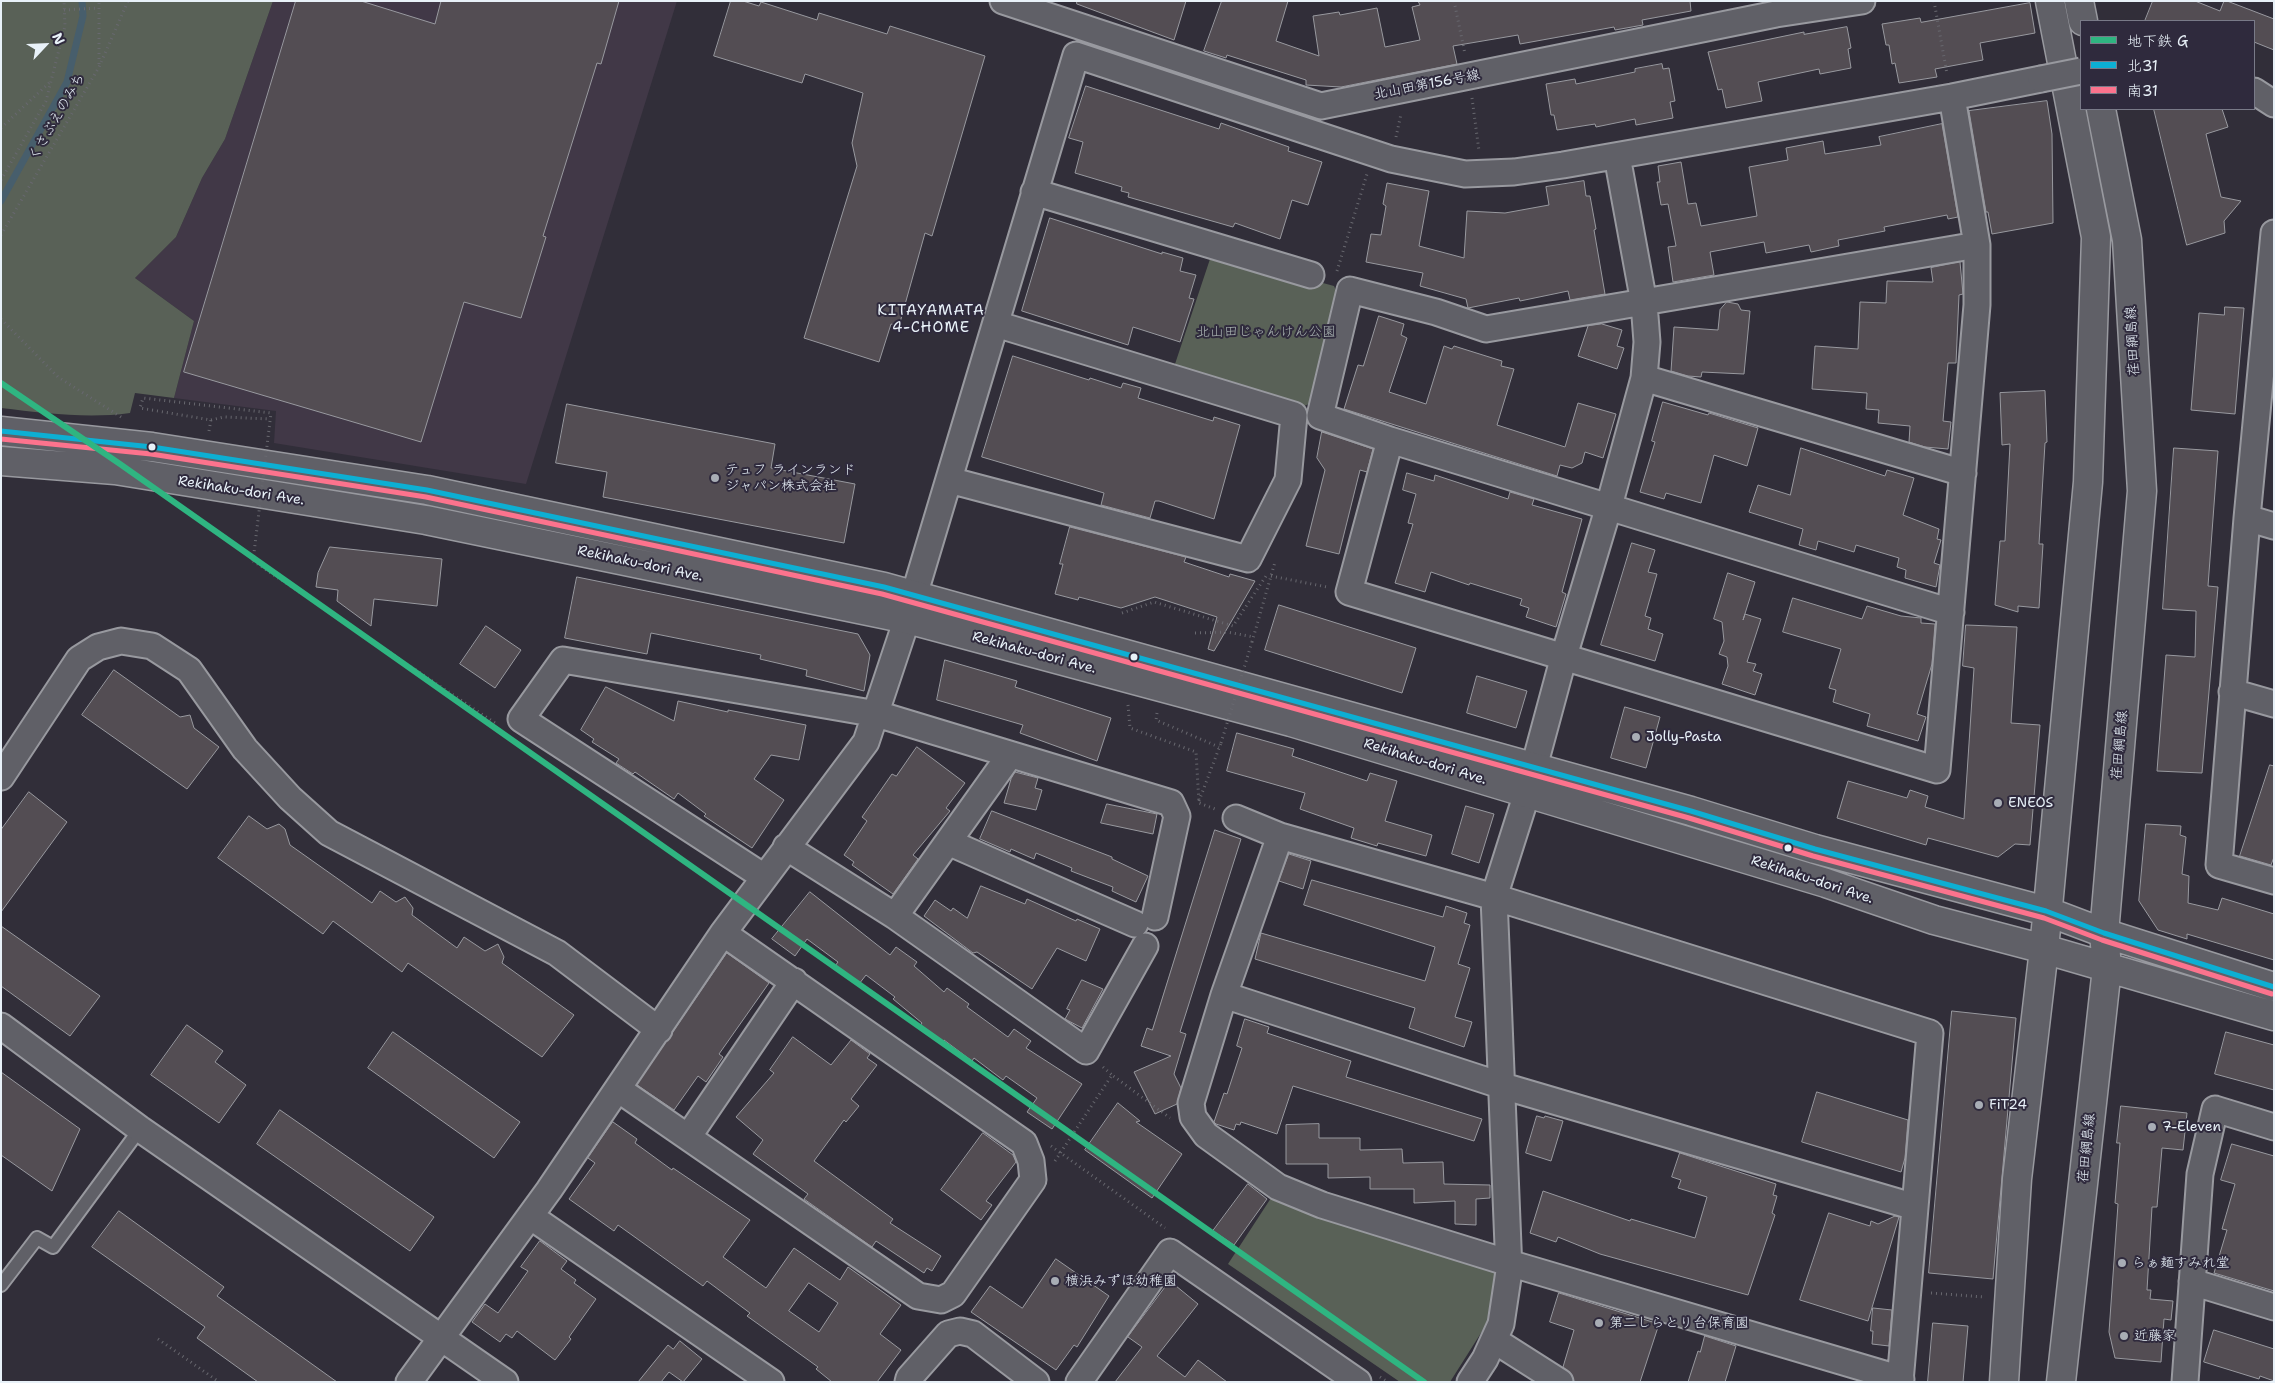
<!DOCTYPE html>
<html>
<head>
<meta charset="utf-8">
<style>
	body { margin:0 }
	#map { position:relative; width:2275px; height:1383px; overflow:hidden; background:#312e39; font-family:"Shantell Sans","Klee One",sans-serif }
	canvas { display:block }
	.frame { position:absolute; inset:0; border:2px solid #e8f1f8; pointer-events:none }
	.legend { position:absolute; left:2080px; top:20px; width:175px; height:90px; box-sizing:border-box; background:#2f2a3d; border:1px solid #797a88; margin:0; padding:6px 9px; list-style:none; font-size:15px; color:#e8f1f8 }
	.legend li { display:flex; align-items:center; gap:10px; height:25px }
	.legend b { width:25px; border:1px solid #797a88 }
	.north { position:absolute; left:20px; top:20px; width:50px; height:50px; -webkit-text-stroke:4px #2f2a3d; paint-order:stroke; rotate:65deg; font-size:14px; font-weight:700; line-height:20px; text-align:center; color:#e8f1f8 }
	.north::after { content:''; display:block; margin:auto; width:18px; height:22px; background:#e8f1f8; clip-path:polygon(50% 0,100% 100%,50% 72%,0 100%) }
</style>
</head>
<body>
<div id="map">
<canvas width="2275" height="1383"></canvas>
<div class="frame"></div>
<ul class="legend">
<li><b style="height:6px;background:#2fb581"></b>地下鉄 G</li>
<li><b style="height:6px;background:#0dafd3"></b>北31</li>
<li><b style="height:6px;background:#fc738d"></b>南31</li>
</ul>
<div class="north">N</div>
</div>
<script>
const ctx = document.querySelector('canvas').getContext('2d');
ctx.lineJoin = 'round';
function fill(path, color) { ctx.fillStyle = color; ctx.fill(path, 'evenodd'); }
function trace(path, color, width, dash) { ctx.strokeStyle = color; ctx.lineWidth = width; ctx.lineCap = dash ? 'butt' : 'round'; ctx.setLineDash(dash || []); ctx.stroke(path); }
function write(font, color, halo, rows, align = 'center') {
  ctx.font = font + ' "Shantell Sans","Klee One",sans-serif'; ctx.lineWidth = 4; ctx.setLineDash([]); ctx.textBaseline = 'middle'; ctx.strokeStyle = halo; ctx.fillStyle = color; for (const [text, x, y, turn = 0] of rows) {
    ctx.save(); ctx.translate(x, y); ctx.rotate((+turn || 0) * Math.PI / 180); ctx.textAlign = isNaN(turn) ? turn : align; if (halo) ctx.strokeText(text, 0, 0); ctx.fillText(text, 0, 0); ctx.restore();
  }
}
const built = new Path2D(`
	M273 1H677L526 484 274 443 276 411 174 398 194 321 135 278 176 237 202 178 225 139Z`);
const green = new Path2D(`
	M1 1H273L225 139 202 178 176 237 135 278 194 321 174 398 135 393 130 413C87 419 44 413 1 408Z
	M1212 253 1334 286 1339 297 1313 402 1298 409 1174 367Z
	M1273 1195 1500 1268 1498 1288 1486 1325 1450 1382H1400L1228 1264Z`);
const stream = new Path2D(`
	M1 201 67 82 83 16 82 1`);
const building = new Path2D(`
	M296 1H361L435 24 441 1H619L601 64 597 63 543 236 546 237 521 318 464 302 421 442 184 372Z
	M731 1H743L759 6 761 2 817 20 819 13 887 34 890 26 985 56 932 236 925 233 899 326 891 324 879 362 804 338 857 166 852 143 863 93 805 74 802 83 714 56Z
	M1077 1H1186L1174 40 1077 4Z
	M1222 1H1288L1276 41 1319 56 1313 16 1339 12 1340 15 1377 8 1385 47 1420 40 1412 7 1420 5 1418 1H1690L1691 11 1642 20 1643 25 1615 30 1614 27 1520 44 1518 35 1453 46 1457 64 1341 87 1306 85V80L1227 55 1226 58 1204 51Z
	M2153 1H2195L2220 11 2224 1H2227L2274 19V50L2254 42V21H2145Z
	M2030 3 2035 33 1980 43 1983 60 1935 69 1937 77 1899 83 1895 63 1892 64 1889 45H1886L1882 24 1920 18 1921 22Z
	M1847 27 1851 48 1848 49 1851 68 1820 74 1819 69 1758 82 1762 101 1726 108 1722 89 1718 90 1708 52 1804 32V34Z
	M1662 64 1663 69 1669 68 1675 101 1670 102 1673 118 1636 125 1635 119 1596 127 1595 124 1557 130 1554 115H1551L1546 84 1575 79 1576 84 1635 72V69Z
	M1086 86 1219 129 1221 123 1289 147 1288 151 1322 162 1308 205 1292 200 1280 239 1235 223 1233 227 1128 197 1129 193 1121 191 1122 187 1075 173 1083 142 1069 138Z
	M2047 101 2052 134 2053 223 1992 234 1988 212H1986L1969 111Z
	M2154 109H2222L2228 127 2206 134 2221 197 2241 201 2224 221 2225 233 2187 245Z
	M1942 124 1958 217 1948 219 1947 215 1884 227 1885 231 1838 240 1839 246 1811 252 1809 245 1766 253 1764 242 1710 252 1714 275 1673 282 1668 247 1676 246 1668 204 1661 205 1657 182H1660L1658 166 1681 162 1688 204 1696 203 1701 226 1757 216 1749 167 1788 160 1786 148 1823 141 1825 154 1881 145 1879 137Z
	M1584 181 1586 196H1590L1596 229 1594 230 1605 294 1570 300 1568 291 1520 301 1519 298 1468 308 1466 299 1420 286 1423 273 1366 262 1371 234 1381 235 1386 206 1383 204 1387 183 1429 191 1419 246 1464 258 1467 211 1505 213 1549 205 1546 187Z
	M1050 218 1162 254V252L1183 258 1180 271 1196 275 1189 298 1194 299 1180 342 1133 327 1128 345 1022 311Z
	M1960 262 1963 294 1959 295 1956 363H1948L1943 421 1951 422 1948 449 1925 447 1909 442 1910 426 1878 423 1879 410 1866 409 1867 393 1812 389 1815 346 1858 349 1860 302 1886 303 1887 281 1933 282 1931 268Z
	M1727 302 1738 304 1741 310 1750 311 1744 374 1702 372 1701 377 1688 376 1671 371 1674 327 1718 330 1720 310Z
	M2225 307 2244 308 2235 414 2191 410 2199 313 2224 315Z
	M1379 316 1404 324 1401 335 1407 338 1389 392 1426 404 1444 346 1452 349 1454 346 1502 361 1501 366 1514 369 1497 425 1565 447 1578 403 1616 414 1603 458 1585 452 1582 463 1572 468 1560 465 1557 476 1344 409 1358 365 1363 366Z
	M1602 324 1622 330 1617 346 1624 348 1617 369 1578 356 1588 326Z
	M1013 356 1089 380 1090 378 1121 388 1123 383 1141 388 1138 398 1213 421 1214 417 1240 425 1214 519 1159 501H1155L1150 518 1101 505 1104 493 982 457Z
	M2045 391 2047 442 2045 443 2039 544H2043L2039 608 2018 606V612L1995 605 2000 541H2005L2010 444 2002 445 2000 393Z
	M1663 402 1708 415 1709 413 1758 428 1747 466 1714 455 1701 503 1666 493 1664 499 1640 492 1655 442 1652 441Z
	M567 404 775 444 771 468 855 484 844 543 603 497 607 472 556 463Z
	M1322 432 1373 449 1367 472 1360 470 1339 554 1306 546 1325 470 1317 458Z
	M1801 448 1885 476 1887 470 1914 478 1903 515 1939 529 1937 539 1941 540 1934 563 1940 565 1936 587 1905 578 1906 570 1897 567 1899 558 1856 545 1854 552 1818 541 1816 550 1799 545 1803 529 1749 512 1758 485 1790 495Z
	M2174 448 2218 451 2208 586 2218 587 2202 773 2157 771 2166 655 2195 657 2196 611 2163 609Z
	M1407 473 1434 481 1435 475 1508 499 1510 492 1534 499 1532 505 1582 519 1562 592 1566 594 1556 627 1526 617 1529 608 1520 605 1522 599 1470 583 1469 585 1431 572 1425 592 1395 583 1413 524 1408 523 1416 494 1403 490Z
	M1070 527 1186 557 1184 562 1229 577 1230 574 1255 581 1214 651 1208 649 1217 617 1155 597 1121 608 1079 597 1078 600 1055 594 1063 564H1060Z
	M1632 543 1655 550 1648 572 1657 574 1645 616 1651 618 1648 629 1663 634 1655 661 1601 645Z
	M330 547 442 559 437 606 374 599 371 626 337 601 338 590 316 587 318 573Z
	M1728 573 1755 582 1743 620 1745 614 1761 619 1747 662 1756 664 1753 671 1762 674 1755 695 1722 684 1728 666 1727 657 1719 654 1724 641 1722 622 1714 619Z
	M577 577 858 634 870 655 864 691 806 676 807 670 760 659 761 655 651 633 647 654 565 638Z
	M1793 598 1862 619 1867 606 1901 616 1921 618V623L1935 624 1932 664 1917 714 1926 717 1918 741 1867 726 1870 714 1833 702 1836 690 1829 688 1841 649 1783 632Z
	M1279 605 1416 648 1402 693 1265 650Z
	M1966 625 2017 627 2011 723 2040 725 2030 845 2015 844 1998 857 1928 838 1926 845 1837 818 1848 781 1907 798 1910 790 1928 796 1925 807 1964 819 1974 668 1963 666Z
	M486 626 521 650 495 688 460 664Z
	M945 660 1017 681 1015 687 1111 718 1097 761 1020 733 1023 725 937 700Z
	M114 670 180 717 190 715 194 728 219 747 187 789 82 715Z
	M1477 676 1527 691 1516 728 1467 713Z
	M606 687 674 721 678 701 728 712V710L806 725 799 760 771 755 754 779 784 800 752 848 704 816 706 814 678 793 674 799 635 772 633 774 616 763 619 759 592 742 594 739 581 730Z
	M1625 707 1660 717 1646 768 1611 758Z
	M1237 733 1294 749 1292 756 1367 781 1370 773 1397 781 1385 821 1432 835 1426 856 1378 843 1377 846 1351 838 1354 828 1300 809 1305 793 1227 771Z
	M917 747 965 783 946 808 950 811 913 855 918 859 893 894 852 865 854 862 844 855 867 821 862 817 892 774 896 776Z
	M2270 765 2274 766V857L2271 865 2240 856Z
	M1015 772 1038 778 1035 788 1042 790 1036 810 1004 803 1011 779Z
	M29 792 67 822 1 912V830Z
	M1107 804 1157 814 1153 834 1101 823Z
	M1466 806 1494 814 1479 863 1452 854Z
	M992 811 1112 857V859L1148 876 1136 902 1112 891 1113 887 1071 871 1072 868 1036 853 1034 859 1011 849 1010 852 980 839Z
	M249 816 267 829 279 824 285 829 290 845 372 903 380 891 396 902 405 897 413 908 412 915 457 948 464 937 485 951 498 944 504 957 502 963 574 1015 542 1057 408 963 402 972 333 921 323 934 218 858Z
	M2146 824 2181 826 2180 835 2186 837 2182 874 2189 876 2188 903 2218 910 2222 898 2274 914V960L2187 934V939L2158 930 2139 901Z
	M1215 830 1241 839 1180 1032 1186 1034 1174 1074 1181 1088 1177 1104 1155 1114 1134 1072 1171 1056 1141 1046 1147 1028 1152 1030Z
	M1289 854 1311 861 1303 889 1279 881Z
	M1312 880 1443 917 1446 906 1467 913 1464 923 1470 925 1458 964 1470 968 1455 1017 1472 1022 1464 1047 1409 1028 1415 1008 1255 959 1261 933 1425 981 1435 947 1304 905Z
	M981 886 1025 904 1027 899 1076 921 1077 919 1100 929 1086 961 1057 948 1032 989 977 952 973 953 924 916 935 900 951 911 953 908 967 918Z
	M810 892 890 955 896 947 917 962 914 966 944 992 947 988 969 1004 967 1007 1008 1037 1014 1029 1031 1041 1026 1048 1082 1084 1052 1129 1027 1112 1037 1098 1006 1076 1003 1080 974 1058 972 1061 944 1040 941 1044 919 1027 922 1023 893 999 895 997 866 975 859 984 835 966 838 962 807 939 795 956 772 939Z
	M1 926 100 996 70 1036 1 986Z
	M727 953 769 983 719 1054 723 1057 706 1082 698 1076 674 1110 637 1085Z
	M1082 980 1103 989 1082 1028 1065 1019 1070 1010 1067 1009Z
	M1952 1011 2016 1018 1993 1279 1929 1273Z
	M1245 1019 1269 1027 1267 1033 1351 1061 1346 1077 1482 1119 1474 1141 1293 1086 1277 1134 1241 1122 1240 1125 1236 1124 1234 1130 1216 1124 1214 1122 1224 1093 1227 1094 1242 1048 1237 1046Z
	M187 1025 223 1051 215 1062 246 1085 219 1123 151 1075Z
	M393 1032 520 1122 494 1158 368 1068Z
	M2226 1032 2274 1045V1090L2215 1074Z
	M793 1037 831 1065 851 1040 870 1054 867 1058 877 1065 851 1099 859 1106 846 1122 844 1120 814 1161 893 1219 890 1223 941 1256 932 1271 927 1268 924 1273 876 1241 872 1247 804 1199 808 1194 753 1154 763 1140 736 1117 774 1073 770 1070Z
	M1 1072 80 1129 52 1191 1 1155Z
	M1817 1092 1908 1120 1905 1158 1901 1172 1802 1142Z
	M1118 1103 1140 1121 1136 1122 1182 1154 1152 1198 1085 1150Z
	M2121 1106 2187 1113 2183 1150 2162 1148 2157 1207H2152L2147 1290H2151L2150 1299 2173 1301 2171 1320 2164 1319 2161 1362 2115 1358 2109 1332 2118 1204 2115 1203 2120 1143H2117Z
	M280 1110 434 1217 410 1251 257 1144Z
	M1537 1116 1544 1118 1545 1116 1563 1121 1551 1161 1526 1153Z
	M613 1122 637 1139 635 1143 672 1170 673 1168 750 1220 723 1257 766 1288 794 1248 840 1280 848 1267 901 1305 880 1334 901 1350 877 1382H832L816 1369 818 1367 747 1316 750 1313 707 1281 703 1286 618 1225 614 1231 569 1199 595 1163 588 1158ZM809 1283 838 1303 819 1332 789 1311Z
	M1319 1124V1138H1360V1150L1402 1149 1403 1163 1443 1162 1444 1184 1490 1185V1198L1476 1199V1225L1455 1224V1201L1414 1203V1189H1370V1177L1328 1178V1164H1286V1125Z
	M983 1133 1013 1155 1016 1162 986 1201 992 1205 981 1220 941 1190Z
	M2232 1144 2274 1156V1291L2214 1273 2227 1230 2222 1229 2235 1184 2221 1180Z
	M1680 1153 1776 1184 1773 1195 1777 1196 1772 1213 1775 1215 1748 1295 1600 1254 1558 1237 1556 1242 1530 1233 1543 1191 1630 1221 1631 1219 1695 1238 1707 1197 1678 1188 1681 1180 1672 1177Z
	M1248 1184 1267 1199 1234 1245 1213 1231Z
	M119 1211 224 1287 217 1296 337 1382H258L197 1338 205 1327 92 1247Z
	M1829 1213 1870 1226 1871 1221 1878 1224 1895 1216 1899 1217 1868 1321 1800 1300Z
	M540 1241 567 1261 561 1269 576 1280 574 1283 596 1299 569 1337 571 1339 555 1360 517 1331 512 1338 506 1334 500 1342 472 1322 485 1304 498 1313 528 1271 521 1267Z
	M1056 1259 1109 1296 1077 1347 1074 1345 1056 1370 971 1312 990 1286 1022 1308Z
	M1170 1281 1198 1304 1157 1356 1185 1377 1198 1360 1227 1382H1115L1142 1347 1128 1337Z
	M1559 1293 1659 1324 1640 1382H1574L1572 1375 1563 1367 1574 1330 1550 1322Z
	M1873 1308 1892 1310 1889 1346 1872 1344 1873 1331H1871Z
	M1933 1323 1968 1326 1963 1382H1928Z
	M2214 1330 2274 1349V1381L2260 1376 2259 1379 2204 1362Z
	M1705 1336 1736 1346 1725 1382H1688L1698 1351 1700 1352Z
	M680 1341 702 1359 683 1382 669 1372 661 1382H638L668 1345 673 1349Z`);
const path = new Path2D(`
	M1454 1 1465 54
	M1934 1 1947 74
	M64 10 99 8
	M99 64V1
	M1472 98 1479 151
	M1 128 50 82
	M1396 137 1401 114
	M1 180 46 101 65 26 64 1
	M1 235 99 67 128 1
	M1337 271 1367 174
	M1 319 58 377 121 417
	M211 420 224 417 270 419
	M209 431 211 420 140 408 143 398 271 413
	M253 561 498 725
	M1271 576 1327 587
	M1122 613 1154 602 1233 626 1266 576
	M1195 633 1227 632 1254 637
	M1252 642 1275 562
	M1128 705 1130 728 1196 752 1199 803 1215 809
	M1157 713 1156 720 1219 747
	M1199 801 1221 743
	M1103 1067 1112 1075
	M1051 1146 1165 1228
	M1055 1161 1112 1075 1170 1118
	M1931 1293 1984 1297
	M158 1339 219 1382
	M1380 1377 1388 1382`);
const lane = new Path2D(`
	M1 1285 37 1238 53 1247 140 1129`);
const street = new Path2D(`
	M1003 1 1321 106 1776 14 1862 1
	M2254 91 2274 104
	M1034 192 1311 275
	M2274 233 2247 518 2219 865 2274 881
	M1644 378 1963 473
	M1390 440 1349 592 1937 770 1977 305V245L1952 97
	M949 480 1248 559 1288 480 1294 415 996 324
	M2247 518 2274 526
	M1951 612 1390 440 1320 416 1350 290 1436 312 1486 329 1977 245
	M2232 692 2274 704
	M1 777 79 659 98 647 121 641 152 646 189 670 245 749 290 798 329 833 557 953 659 1030
	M1236 818 1280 836
	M948 842 1135 924
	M786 847 895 916 1086 1051 1145 946
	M764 877 521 719 563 660 877 714 1171 803 1177 816 1155 917
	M895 916 1010 755
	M1224 995 1503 1086 1915 1207
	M1 1026 140 1129 505 1382
	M618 1089 918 1296 941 1300 953 1294 1033 1180 1031 1161 1024 1143 723 933
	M688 1137 794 981
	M530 1216 771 1382
	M2192 1282 2274 1307
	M1494 1340 1560 1382
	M409 1382 549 1190 723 933 866 742 907 619 1076 55 1391 159 1465 174 1514 172 1563 165 1952 97 2041 79
	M908 1382 909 1378 948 1334 960 1331 973 1334 1036 1382
	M1079 1382 1170 1252 1358 1382
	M1470 1382 1485 1359 1501 1324 1509 1271 1494 897 1527 793 1564 656 1609 506 1644 378 1647 342 1644 303 1617 156
	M1900 1382 1930 1033 1494 897 1280 836 1224 995 1191 1103 1193 1117 1206 1135 1278 1187 1322 1205 1509 1263 1901 1379
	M2185 1382 2200 1174 2215 1109 2274 1127`);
const secondary = new Path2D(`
	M2079 1 2083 21
	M1 431 152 447 427 490 884 587 1691 811 1815 849 2046 911 2104 933 2274 987
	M1 461 115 470 426 520 907 619 1291 722 1826 883 1934 920 2044 949 2274 1016
	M2004 1382 2017 1179 2044 949 2088 482 2096 237 2050 1
	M2061 1382 2107 968 2104 933 2142 491 2127 240 2101 109`);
const pathBridge = new Path2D(`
	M253 561 271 413
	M1221 743 1252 642`);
const streetBridge = new Path2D(`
	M2041 79 2081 71`);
const bus1 = new Path2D(`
	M1 431 152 447 427 490 884 587 1691 811 1815 849 2046 911 2104 933 2274 987`);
const bus2 = new Path2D(`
	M1 439 151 454 426 497 882 594 1689 818 1813 856 2044 918 2102 940 2272 994`);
const metro1 = new Path2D(`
	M1 383 120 464 1424 1382`);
const markers = [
	[152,447,4.5,"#e8f1f8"],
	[715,478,5,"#a8adb5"],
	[1134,657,4.5,"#e8f1f8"],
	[1636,737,5,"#a8adb5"],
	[1998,803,5,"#a8adb5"],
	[1788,848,4.5,"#e8f1f8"],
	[1979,1105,5,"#a8adb5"],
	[2152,1127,5,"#a8adb5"],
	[2122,1263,5,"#a8adb5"],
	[1055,1281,5,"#a8adb5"],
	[1599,1323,5,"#a8adb5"],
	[2124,1336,5,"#a8adb5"]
];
const streetNames = [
	["北山田第156号線",1427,85,-11],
	["くさぶえのみち",57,117,-60],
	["荏田綱島線",2133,341,-93],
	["Rekihaku-dori Ave.",241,491,9],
	["Rekihaku-dori Ave.",640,564,12],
	["Rekihaku-dori Ave.",1034,653,15],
	["荏田綱島線",2120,745,-85],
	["Rekihaku-dori Ave.",1425,762,17],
	["Rekihaku-dori Ave.",1812,880,18],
	["荏田綱島線",2087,1148,-84]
];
const parkNames = [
	["北山田じゃんけん公園",1266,332]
];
const poiNames = [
	["テュフ ラインランド",725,470],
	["ジャパン株式会社",725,486],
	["Jolly-Pasta",1646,737],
	["ENEOS",2008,803],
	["FiT24",1989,1105],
	["7-Eleven",2162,1127],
	["らぁ麺すみれ堂",2132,1263],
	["横浜みずほ幼稚園",1065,1281],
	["第二しらとり台保育園",1609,1323],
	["近藤家",2134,1336]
];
const neighbourhoodNames = [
	["KITAYAMATA",931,311],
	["4-CHOME",931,328]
];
fill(built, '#413847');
fill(green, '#596157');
trace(stream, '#475e6c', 7);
fill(building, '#534d53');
trace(building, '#98999f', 1);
trace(lane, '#98999f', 16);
trace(street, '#98999f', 29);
trace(secondary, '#98999f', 31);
trace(path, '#68686f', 3, [1, 4]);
trace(lane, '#606067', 12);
trace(street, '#606067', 25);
trace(secondary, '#606067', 28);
trace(streetBridge, '#98999f', 29, []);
trace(pathBridge, '#68686f', 3, [1, 4]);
trace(streetBridge, '#606067', 25);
trace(bus1, '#0dafd3', 5);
trace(bus2, '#fc738d', 5);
trace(metro1, '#2fb581', 6);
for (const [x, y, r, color] of markers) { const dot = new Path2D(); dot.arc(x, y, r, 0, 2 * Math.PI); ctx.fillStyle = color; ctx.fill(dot); trace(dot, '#2f2a3d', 2); }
write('14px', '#e8f1f8', '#2f2a3d', streetNames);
write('14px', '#aab4b2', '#2f2a3d', parkNames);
write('14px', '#e8f1f8', '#2f2a3d', poiNames, 'left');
ctx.letterSpacing = '1px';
write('15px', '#e8f1f8', '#2f2a3d', neighbourhoodNames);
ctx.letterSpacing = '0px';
</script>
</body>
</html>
